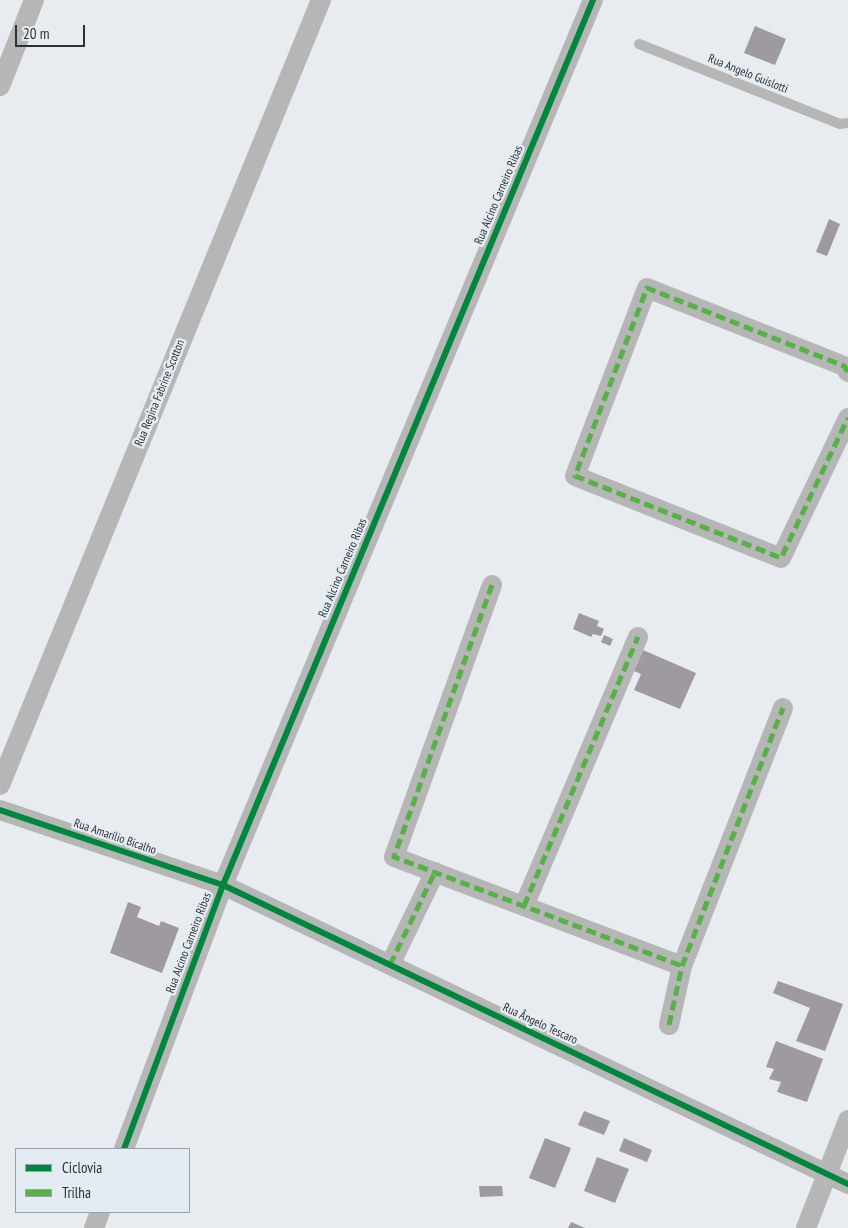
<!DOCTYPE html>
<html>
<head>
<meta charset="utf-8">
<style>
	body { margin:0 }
	#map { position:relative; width:848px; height:1228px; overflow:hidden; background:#e8ecf0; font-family:"PT Sans Narrow",sans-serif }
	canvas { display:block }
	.legend { position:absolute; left:15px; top:1148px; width:175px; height:65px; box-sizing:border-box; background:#e4ecf3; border:1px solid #9ba1a7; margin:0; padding:6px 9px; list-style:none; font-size:15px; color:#2e3134 }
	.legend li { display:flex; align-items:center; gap:10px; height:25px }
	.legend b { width:25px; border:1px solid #9ba1a7 }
	.scale { position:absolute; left:15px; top:25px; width:70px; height:22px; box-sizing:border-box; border:2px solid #2e3134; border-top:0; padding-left:6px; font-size:15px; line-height:18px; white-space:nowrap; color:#2e3134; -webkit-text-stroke:4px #e4ecf3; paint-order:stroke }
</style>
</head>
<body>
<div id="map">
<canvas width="848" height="1228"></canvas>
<ul class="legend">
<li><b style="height:6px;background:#00873e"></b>Ciclovia</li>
<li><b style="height:6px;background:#56b246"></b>Trilha</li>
</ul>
<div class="scale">20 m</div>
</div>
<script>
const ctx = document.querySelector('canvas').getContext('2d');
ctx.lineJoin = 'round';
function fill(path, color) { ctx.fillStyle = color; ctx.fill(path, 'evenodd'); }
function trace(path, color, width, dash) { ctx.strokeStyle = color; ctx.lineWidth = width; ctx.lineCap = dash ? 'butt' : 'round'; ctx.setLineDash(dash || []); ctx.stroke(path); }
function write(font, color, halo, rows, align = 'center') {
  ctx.font = font + ' "PT Sans Narrow",sans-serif'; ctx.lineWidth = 5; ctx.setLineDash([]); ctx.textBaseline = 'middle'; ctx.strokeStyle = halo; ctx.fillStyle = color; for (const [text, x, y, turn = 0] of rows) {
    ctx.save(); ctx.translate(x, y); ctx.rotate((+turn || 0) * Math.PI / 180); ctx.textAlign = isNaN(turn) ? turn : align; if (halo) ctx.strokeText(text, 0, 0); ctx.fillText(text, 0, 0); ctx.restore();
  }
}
const building = new Path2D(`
	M755 26 786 39 775 65 744 53Z
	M829 219 840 224 827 256 816 252Z
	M579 613 599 621 597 626 604 629 601 636 593 634 591 637 573 629Z
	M604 635 613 639 610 646 601 642Z
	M643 650 696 673 680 709 634 690 641 674 634 671Z
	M128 902 141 907 137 917 159 926 161 921 179 928 162 973 110 953Z
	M778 981 843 1004 825 1051 796 1041 810 1008 773 993Z
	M776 1041 823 1059 807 1102 777 1092 781 1082 769 1079 774 1069 766 1067Z
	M584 1111 610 1121 604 1135 578 1125Z
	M545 1138 571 1148 555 1188 529 1178Z
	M624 1138 652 1150 647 1162 619 1151Z
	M597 1157 629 1169 615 1203 584 1191Z
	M479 1186H502L503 1196 480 1197Z
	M571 1222 585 1228H568Z`);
const service = new Path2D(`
	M639 44 840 124 848 123`);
const minor = new Path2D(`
	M0 86 34 0
	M848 372 844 366 647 288 575 476 781 558 848 418
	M492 585 394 857 682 966
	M0 785 321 0
	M0 810 223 885 848 1184
	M524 906 638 637
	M390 965 435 872
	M669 1025 682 966 783 708
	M124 1149 223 885 593 0
	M94 1228 100 1212
	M806 1228 848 1120`);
const quiet = new Path2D(`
	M848 372 844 366 647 288 575 476 781 558 848 418
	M492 585 394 857 682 966
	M524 906 638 637
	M390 965 435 872
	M669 1025 682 966 783 708`);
const cycleway = new Path2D(`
	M0 810 223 885 848 1184
	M124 1149 223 885 593 0`);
const streetNames = [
	["Rua Angelo Guislotti",748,74,22],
	["Rua Alcino Carneiro Ribas",499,195,-67],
	["Rua Regina Fabrine Scotton",160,393,-68],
	["Rua Alcino Carneiro Ribas",343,568,-67],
	["Rua Amarílio Bicalho",115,837,19],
	["Rua Alcino Carneiro Ribas",189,943,-69],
	["Rua Ângelo Tescaro",540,1024,25]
];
fill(building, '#9e9a9f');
trace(service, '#b7b6b7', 10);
trace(minor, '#b7b6b7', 20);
trace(quiet, '#56b246', 5, [10, 5]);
trace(cycleway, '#00873e', 6);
write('12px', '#2e3134', '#e4ecf3', streetNames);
</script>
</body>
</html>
